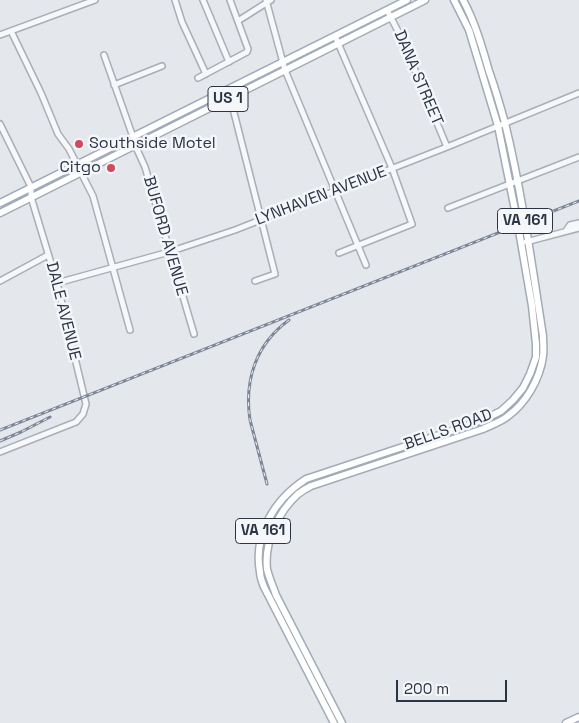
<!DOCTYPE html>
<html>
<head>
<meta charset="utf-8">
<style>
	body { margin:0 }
	#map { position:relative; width:579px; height:723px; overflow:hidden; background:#e4e7ec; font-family:"Space Grotesk",sans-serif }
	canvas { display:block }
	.scale { position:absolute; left:396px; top:680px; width:111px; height:22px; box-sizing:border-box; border:2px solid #2b3445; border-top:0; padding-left:6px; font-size:15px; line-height:18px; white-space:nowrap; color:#2b3445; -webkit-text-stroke:4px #f4f6f9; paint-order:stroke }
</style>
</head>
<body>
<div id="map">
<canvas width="579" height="723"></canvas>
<div class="scale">200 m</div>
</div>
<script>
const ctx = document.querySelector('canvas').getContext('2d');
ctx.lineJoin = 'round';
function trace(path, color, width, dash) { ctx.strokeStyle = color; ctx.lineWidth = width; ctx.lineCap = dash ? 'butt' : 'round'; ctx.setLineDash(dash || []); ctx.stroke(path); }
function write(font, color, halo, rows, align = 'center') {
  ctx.font = font + ' "Space Grotesk",sans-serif'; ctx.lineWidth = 5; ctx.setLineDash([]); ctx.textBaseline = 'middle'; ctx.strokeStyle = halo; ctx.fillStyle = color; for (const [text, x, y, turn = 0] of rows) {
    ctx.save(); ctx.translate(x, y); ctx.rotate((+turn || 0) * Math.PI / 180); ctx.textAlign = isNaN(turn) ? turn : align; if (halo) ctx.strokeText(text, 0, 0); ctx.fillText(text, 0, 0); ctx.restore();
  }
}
const minor = new Path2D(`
	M175 0 182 22 206 74
	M203 0 229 62
	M266 0 285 70 366 265
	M387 10 402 39 447 147
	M241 19 271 0
	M11 31 41 93 58 134 69 149 93 196 130 330
	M0 35 95 0
	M335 36 392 168 412 224 339 253
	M104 55 133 137 135 145 145 167 194 334
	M198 78 247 52 248 49 230 0
	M114 85 162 66
	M228 89 275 274 255 281
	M0 124 31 187V197L57 283 86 404 83 414 76 422 0 452
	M448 208 579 157
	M566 231 570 225 579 223
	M526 242 579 228
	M0 281 48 255
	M57 283 169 252 235 230 447 147 579 93`);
const major = new Path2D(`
	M0 203 407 0
	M0 213 425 0
	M334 723 264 587C262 582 260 577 260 572 253 534 275 499 306 479L466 426 487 418 501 411 513 400 523 388 530 374 536 357V344L532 306 518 225 498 126 469 30 454 0
	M342 723 276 595C273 586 269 578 267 569 264 542 278 512 298 494 302 491 307 488 311 486L483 429C491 425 501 422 508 416 526 403 540 379 543 356 544 350 543 343 543 336 532 265 522 193 505 123 500 105 495 88 489 71 482 47 475 22 463 0
	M566 723 579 717`);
const rail = new Path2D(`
	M0 430 579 201
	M0 441 21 432 50 417
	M267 484 250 420C244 380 256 344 289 320`);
const markers = [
	[79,144,5,"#d1495b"],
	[111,168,5,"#d1495b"]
];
const shields = [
	[228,99,40],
	[525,221,55],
	[263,531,55]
];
const shieldNames = [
	["US 1",228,99],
	["VA 161",525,221],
	["VA 161",263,531]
];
const streetNames = [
	["DANA STREET",418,78,67],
	["LYNHAVEN AVENUE",321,196,-21],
	["BUFORD AVENUE",165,236,74],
	["DALE AVENUE",63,311,76],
	["BELLS ROAD",448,430,-20]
];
const poiNames = [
	["Southside Motel",89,144],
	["Citgo",101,168,"right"]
];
trace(minor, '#a9aeb7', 8);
trace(major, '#a3abb8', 9);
trace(minor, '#f7f8fa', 5);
trace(major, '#fff', 6);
trace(rail, '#7d8696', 3);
trace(rail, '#f4f6f9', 1, [4]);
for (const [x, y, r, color] of markers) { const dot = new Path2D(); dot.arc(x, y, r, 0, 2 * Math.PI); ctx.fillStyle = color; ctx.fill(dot); trace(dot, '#f4f6f9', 2); }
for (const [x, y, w] of shields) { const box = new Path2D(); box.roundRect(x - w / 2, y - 12.5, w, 25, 4); ctx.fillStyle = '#f4f6f9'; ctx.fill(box); trace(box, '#2b3445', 1); }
write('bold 15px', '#2b3445', null, shieldNames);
write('16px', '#2b3445', '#f4f6f9', streetNames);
write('16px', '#2b3445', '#f4f6f9', poiNames, 'left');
</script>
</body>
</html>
